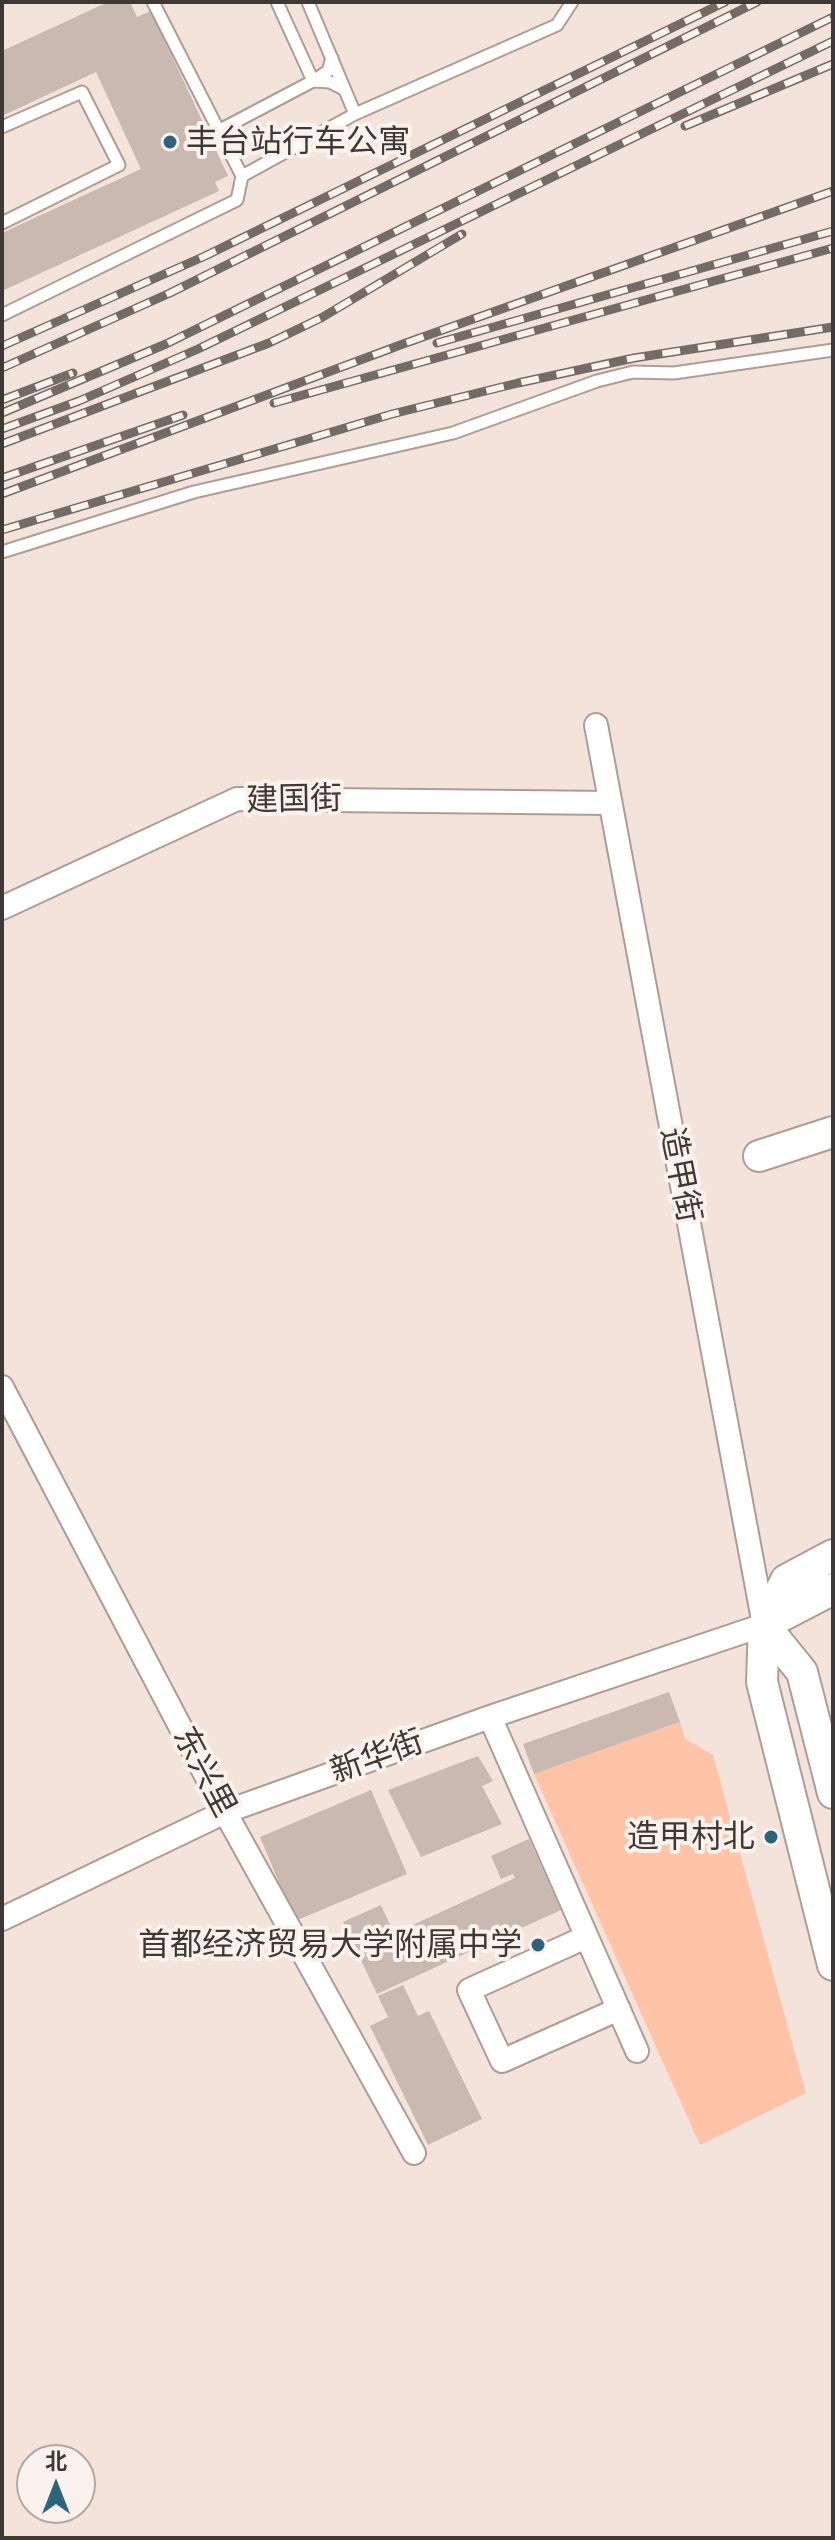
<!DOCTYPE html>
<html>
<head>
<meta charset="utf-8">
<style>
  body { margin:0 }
  #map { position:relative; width:835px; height:2540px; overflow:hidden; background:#f4e3db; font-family:"Alegreya Sans","Noto Sans SC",sans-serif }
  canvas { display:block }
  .frame { position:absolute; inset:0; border:4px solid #3f3935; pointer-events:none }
  .north { position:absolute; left:16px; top:2444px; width:80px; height:80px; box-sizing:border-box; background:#fcf2ed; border:2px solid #b0a8a3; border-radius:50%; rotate:0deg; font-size:22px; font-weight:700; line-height:32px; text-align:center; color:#3f3935 }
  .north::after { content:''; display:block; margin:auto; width:28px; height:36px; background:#2c647e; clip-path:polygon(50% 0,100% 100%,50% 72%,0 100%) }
</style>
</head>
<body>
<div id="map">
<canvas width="835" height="2540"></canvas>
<div class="frame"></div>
<div class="north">北</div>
</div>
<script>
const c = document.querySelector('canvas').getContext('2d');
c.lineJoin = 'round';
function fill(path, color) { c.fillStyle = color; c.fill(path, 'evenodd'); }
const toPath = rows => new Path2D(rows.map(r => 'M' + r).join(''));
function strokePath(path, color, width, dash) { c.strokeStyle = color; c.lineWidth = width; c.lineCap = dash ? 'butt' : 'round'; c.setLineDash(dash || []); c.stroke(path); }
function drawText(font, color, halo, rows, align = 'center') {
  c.font = font + ' "Alegreya Sans","Noto Sans SC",sans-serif'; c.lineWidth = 8; c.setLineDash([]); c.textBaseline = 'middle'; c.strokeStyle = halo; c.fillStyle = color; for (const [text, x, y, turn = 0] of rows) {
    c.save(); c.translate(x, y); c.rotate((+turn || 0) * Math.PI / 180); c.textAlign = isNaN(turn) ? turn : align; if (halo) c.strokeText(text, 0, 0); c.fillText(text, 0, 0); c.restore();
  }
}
fill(toPath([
  [680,1722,685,1739,713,1755,806,2093,700,2145,534,1774]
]), '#ffc3a7');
fill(toPath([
  [108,2,130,2,137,17,151,11,228,176,215,182,219,191,2,291,2,233,141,169,96,72,2,116,2,51],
  [669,1692,680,1722,534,1774,523,1744],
  [478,1756,493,1781,482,1786,502,1824,421,1857,388,1790],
  [371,1790,407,1874,295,1921,260,1837],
  [529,1839,561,1910,377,1994,343,1922,381,1905,390,1925,376,1932,380,1940,515,1878,513,1874,501,1879,491,1856],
  [403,1985,418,2016,429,2011,482,2119,428,2145,370,2026,388,2017,378,1996]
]), '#cab9b1');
const lane = toPath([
  [153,2,242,176],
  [277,2,313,81,330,82,345,90],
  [308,2,355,114],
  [2,127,82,92,119,165,2,223],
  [218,131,313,81,328,71,332,58],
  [2,315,237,200,242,176,355,114,557,25,572,2],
  [2,552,194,492,453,433,597,381,633,372,674,373,833,350]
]);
const street = toPath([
  [2,908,237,799,610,803],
  [2,1387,225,1812,414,2153],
  [490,1717,637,2051],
  [2,1919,225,1812,490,1717,764,1625,596,725],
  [586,1937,469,1990,502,2061,619,2009]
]);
const secondary = toPath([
  [759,1156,833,1132],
  [833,1555,786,1580,764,1625,762,1682,833,1965],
  [764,1625,802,1672,833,1793],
  [764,1625,833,1589]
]);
strokePath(lane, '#ae9d96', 15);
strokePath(street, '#ae9d96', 26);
strokePath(secondary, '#ae9d96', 34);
strokePath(lane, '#fff', 11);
strokePath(street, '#fff', 22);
strokePath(secondary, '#fff', 30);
const rail = toPath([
  [685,126,833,64],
  [437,343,833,231],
  [2,346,205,256,725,2],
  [2,368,170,293,757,2],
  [2,400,73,373],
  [274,403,833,248],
  [2,413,166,344,833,17],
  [2,429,79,401,198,349,833,41],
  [2,444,269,343,321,318,462,234],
  [2,478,183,415],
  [2,494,403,344,833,191],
  [2,530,392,414,518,383,634,358,833,327]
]);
strokePath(rail, '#756b66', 9);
strokePath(rail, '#fcf2ed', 6, [18]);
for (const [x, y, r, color] of [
  [170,142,8,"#2c647e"],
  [771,1837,8,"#2c647e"],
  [538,1945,8,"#2c647e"]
]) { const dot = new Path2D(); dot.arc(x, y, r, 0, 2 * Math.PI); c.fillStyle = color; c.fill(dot); strokePath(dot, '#fcf2ed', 3); }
drawText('32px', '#3f3935', '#fcf2ed', [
  ["丰台站行车公寓",186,142,"left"],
  ["造甲村北",755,1837],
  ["首都经济贸易大学附属中学",522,1945]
], 'right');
drawText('32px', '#3f3935', '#fcf2ed', [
  ["建国街",294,800,-1],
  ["造甲街",680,1175,79],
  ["新华街",377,1757,-20],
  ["东兴里",204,1772,62]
]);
</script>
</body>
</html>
